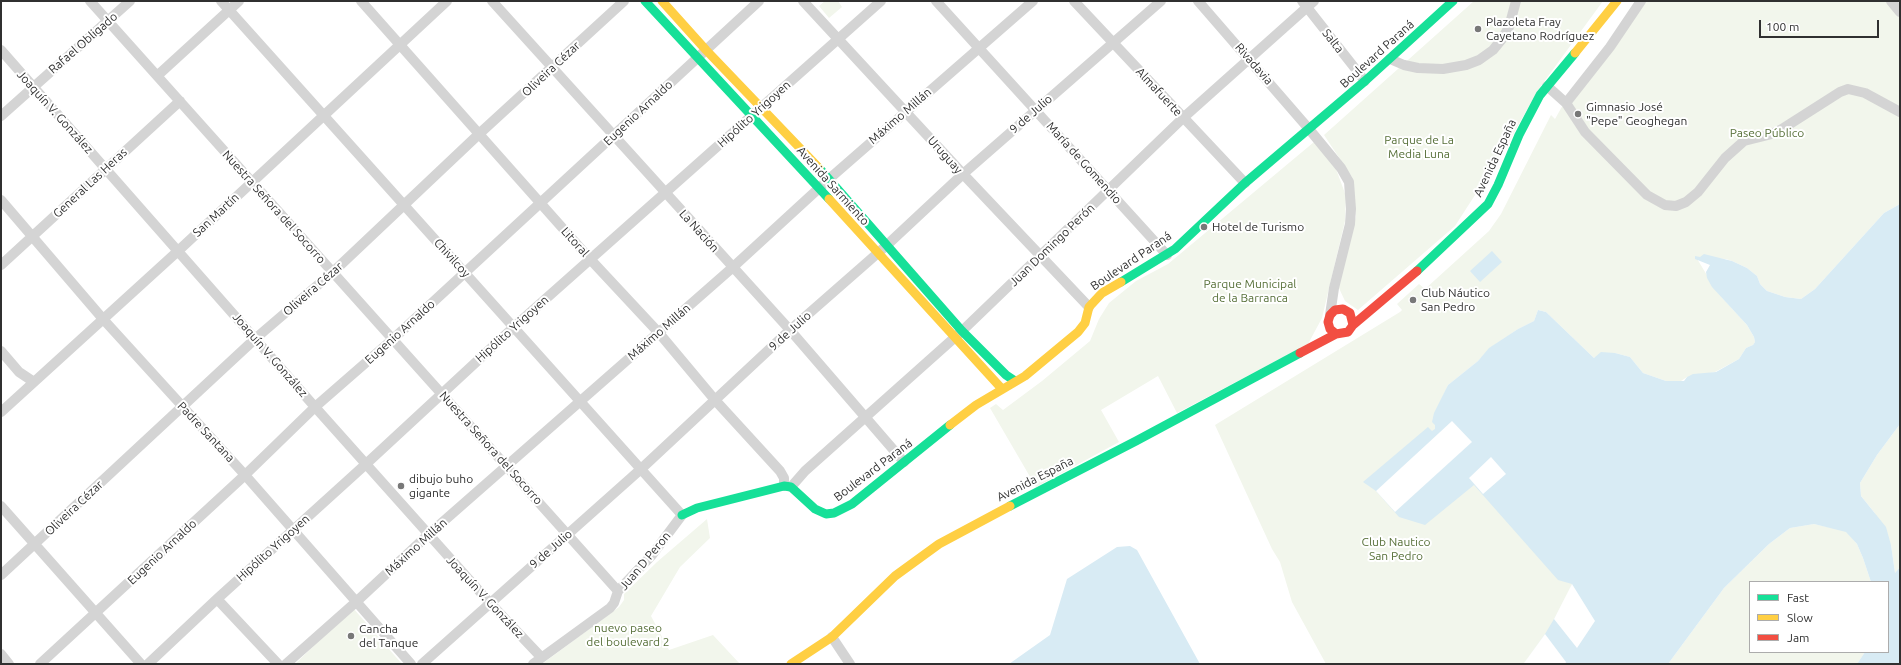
<!DOCTYPE html>
<html>
<head>
<meta charset="utf-8">
<style>
  body { margin:0 }
  #map { position:relative; width:1901px; height:665px; overflow:hidden; background:#fff; font-family:Ubuntu,sans-serif }
  canvas { display:block }
  .frame { position:absolute; inset:0; border:2px solid #303030; pointer-events:none }
  .legend { position:absolute; left:1749px; top:581px; width:140px; height:72px; box-sizing:border-box; background:#fff; border:1px solid #acacac; margin:0; padding:5px 7px; list-style:none; font-size:12px; color:#303030 }
  .legend li { display:flex; align-items:center; gap:8px; height:20px }
  .legend b { width:20px; border:1px solid #acacac }
  .scale { position:absolute; left:1759px; top:20px; width:120px; height:18px; box-sizing:border-box; border:2px solid #303030; border-top:0; padding-left:5px; font-size:12px; line-height:14px; white-space:nowrap; color:#303030; -webkit-text-stroke:3px #fff; paint-order:stroke }
</style>
</head>
<body>
<div id="map">
<canvas width="1901" height="665"></canvas>
<div class="frame"></div>
<ul class="legend">
<li><b style="height:5px;background:#16e098"></b>Fast</li>
<li><b style="height:5px;background:#ffcf43"></b>Slow</li>
<li><b style="height:5px;background:#f24e42"></b>Jam</li>
</ul>
<div class="scale">100 m</div>
</div>
<script>
const c = document.querySelector('canvas').getContext('2d');
c.lineJoin = 'round';
function fill(path, color) { c.fillStyle = color; c.fill(path, 'evenodd'); }
const toPath = rows => new Path2D(rows.map(r => 'M' + r).join(''));
function strokePath(path, color, width, dash) { c.strokeStyle = color; c.lineWidth = width; c.lineCap = dash ? 'butt' : 'round'; c.setLineDash(dash || []); c.stroke(path); }
function drawText(font, color, halo, rows, align = 'center') {
  c.font = font + ' Ubuntu,sans-serif'; c.lineWidth = 4; c.setLineDash([]); c.textBaseline = 'middle'; c.strokeStyle = halo; c.fillStyle = color; for (const [text, x, y, turn = 0] of rows) {
    c.save(); c.translate(x, y); c.rotate((+turn || 0) * Math.PI / 180); c.textAlign = isNaN(turn) ? turn : align; if (halo) c.strokeText(text, 0, 0); c.fillText(text, 0, 0); c.restore();
  }
}
fill(toPath([
  [825,1,838,1,842,7,829,18,819,6],
  [1474,1,1603,1,1538,90,1506,147,1455,226,1358,310,1345,301,1338,286,1356,216,1352,177,1324,135],
  [1643,1,1900,1,1900,204,1884,213,1815,289,1801,299,1785,297,1767,291,1760,284,1757,276,1747,268,1732,261,1726,259,1696,257,1717,292,1747,325,1754,337,1755,342,1753,345,1746,348,1739,359,1715,372,1687,377,1681,381,1666,381,1643,373,1630,357,1615,353,1594,358,1546,312,1538,310,1534,321,1518,329,1490,348,1478,361,1448,385,1443,396,1452,421,1588,577,1565,664,1326,664,1292,602,1280,562,1272,549,1215,425,1400,312,1402,310,1397,304,1419,284,1425,289,1489,231,1501,214,1551,115,1555,119,1568,96],
  [1314,142,1336,169,1346,196,1345,221,1322,318,1308,344,1177,413,1158,376,1101,410,1119,442,1036,487,990,408,996,404,1003,410,1042,381,1090,341,1099,319,1109,303,1136,281,1168,264],
  [1900,424,1900,567,1895,573,1891,545,1874,512,1861,496,1860,483,1877,455],
  [707,519,710,538,680,567,651,616,669,650,713,635,740,664,542,664,619,607,624,600,624,594,657,562],
  [1814,524,1846,531,1857,544,1863,558,1871,582,1750,582,1750,652,1865,652,1857,664,1668,664,1724,588,1769,544,1790,528],
  [353,608,402,664,295,664]
]), '#f2f6ec');
fill(toPath([
  [1900,204,1900,424,1877,455,1860,483,1861,496,1886,527,1891,545,1895,573,1900,567,1900,664,1857,664,1865,652,1888,652,1888,582,1871,582,1863,558,1857,544,1846,532,1814,524,1790,528,1769,544,1724,588,1668,664,1524,664,1545,634,1566,599,1572,584,1558,580,1474,485,1425,525,1399,517,1376,491,1363,482,1428,427,1432,431,1435,429,1435,425,1432,422,1434,413,1448,385,1478,361,1489,348,1518,329,1534,321,1538,310,1546,312,1594,358,1601,352,1615,353,1630,357,1643,373,1666,381,1684,381,1687,377,1693,374,1716,372,1739,359,1746,348,1753,345,1755,342,1754,337,1747,325,1712,287,1707,278,1706,272,1710,265,1695,259,1695,256,1700,257,1704,254,1732,261,1747,268,1757,276,1760,284,1767,291,1785,297,1801,299,1815,289,1884,213],
  [1492,251,1502,262,1480,282,1470,271],
  [1130,546,1137,550,1200,664,1009,664,1050,635,1067,579,1117,547]
]), '#d8ebf4');
fill(toPath([
  [1452,421,1472,442,1395,512,1376,491],
  [1491,457,1506,474,1483,494,1469,478],
  [1572,584,1595,621,1577,648,1554,619],
  [1545,634,1566,662,1565,664,1524,663]
]), '#fff');
strokePath(toPath([
  [90,1,618,591],
  [221,1,682,515,652,555,618,591,614,603,610,608,533,664],
  [361,1,590,259,659,333,715,400,780,471,784,478,784,486],
  [492,1,790,330,904,462],
  [803,1,963,174,1089,307],
  [936,1,1167,255],
  [1074,1,1245,183],
  [1198,1,1309,129,1341,168,1349,182,1351,209,1350,224,1334,288,1330,315],
  [1302,1,1365,81],
  [1891,1,1900,12],
  [1,50,315,407,490,603,541,657],
  [1390,59,1404,65,1418,68,1443,69,1466,65,1479,60,1493,50,1502,39,1509,27,1516,1],
  [157,76,239,1],
  [1547,86,1566,103,1585,132,1647,195,1665,205,1676,206,1686,202,1698,192,1725,158,1744,141,1772,134,1782,129,1840,92,1848,89,1865,93,1900,112],
  [1566,103,1610,47,1641,1],
  [1,116,130,1],
  [1,200,103,319,245,475,411,664],
  [1,265,180,101],
  [1,351,19,372,34,382],
  [1,412,178,251,447,1],
  [791,487,805,471,962,331,1183,118,1314,1],
  [1,506,141,664],
  [1,575,256,338,333,272,479,134,624,1],
  [217,599,278,664],
  [832,637,850,664],
  [1,654,9,664],
  [40,664,245,475,315,407,393,339,759,1],
  [148,664,217,599,366,464,514,327,881,1],
  [286,664,356,602,429,534,732,268,829,179,1033,1],
  [422,664,641,469,790,330,887,245,963,174,1161,1]
]), '#d4d4d4', 10);
strokePath(toPath([
  [645,1,829,199],
  [819,168,962,331,1006,375,1015,381],
  [1417,271,1488,204,1498,185,1519,135,1540,95,1575,53],
  [1121,282,1175,249,1245,183,1365,81,1453,1],
  [1010,506,1136,441,1300,353],
  [682,515,697,508,784,486,791,487,815,509,826,514,834,513,852,504,950,425]
]), '#16e098', 9);
strokePath(toPath([
  [662,1,706,50,819,168],
  [1575,53,1617,1],
  [829,199,1002,389],
  [950,425,976,405,1025,376,1078,332,1085,323,1089,307,1102,293,1121,282],
  [791,664,832,637,895,576,939,544,1010,506]
]), '#ffcf43', 9);
strokePath(toPath([
  [1336,334,1330,329,1328,322,1330,315,1335,310,1343,309,1350,313,1353,325],
  [1300,353,1336,334,1348,332,1353,325,1417,271]
]), '#f24e42', 9);
for (const [x, y, r, color] of [
  [1478,29,4,"#787878"],
  [1578,114,4,"#787878"],
  [1204,227,4,"#787878"],
  [1413,300,4,"#787878"],
  [401,486,4,"#787878"],
  [351,636,4,"#787878"]
]) { const dot = new Path2D(); dot.arc(x, y, r, 0, 2 * Math.PI); c.fillStyle = color; c.fill(dot); strokePath(dot, '#fff', 1.5); }
drawText('12px', '#303030', '#fff', [
  ["Plazoleta Fray",1486,22],
  ["Cayetano Rodríguez",1486,36],
  ["Gimnasio José",1586,107],
  ["\"Pepe\" Geoghegan",1586,121],
  ["Hotel de Turismo",1212,227],
  ["Club Náutico",1421,293],
  ["San Pedro",1421,307],
  ["dibujo buho",409,479],
  ["gigante",409,493],
  ["Cancha",359,629],
  ["del Tanque",359,643]
], 'left');
drawText('12px', '#303030', '#fff', [
  ["Salta",1333,41,52],
  ["Rafael Obligado",83,43,-41],
  ["Boulevard Paraná",1377,54,-42],
  ["Rivadavia",1254,64,49],
  ["Oliveira Cézar",551,69,-43],
  ["Almafuerte",1159,92,47],
  ["Joaquín V. González",55,112,48],
  ["Eugenio Arnaldo",638,113,-43],
  ["Hipólito Yrigoyen",754,114,-42],
  ["9 de Julio",1031,114,-41],
  ["Máximo Millán",900,116,-41],
  ["Uruguay",945,155,48],
  ["Avenida España",1495,158,-65],
  ["María de Gomendio",1084,163,48],
  ["General Las Heras",90,183,-43],
  ["Avenida Sarmiento",833,186,48],
  ["Nuestra Señora del Socorro",274,207,48],
  ["San Martín",216,215,-43],
  ["La Nación",699,231,48],
  ["Litoral",575,242,48],
  ["Juan Domingo Perón",1052,245,-44],
  ["Chivilcoy",452,258,48],
  ["Boulevard Paraná",1131,261,-34],
  ["Oliveira Cézar",313,289,-41],
  ["Hipólito Yrigoyen",512,329,-42],
  ["9 de Julio",790,331,-42],
  ["Eugenio Arnaldo",400,332,-42],
  ["Máximo Millán",659,332,-41],
  ["Joaquín V. González",270,355,49],
  ["Padre Santana",206,432,47],
  ["Nuestra Señora del Socorro",491,448,48],
  ["Boulevard Paraná",873,470,-37],
  ["Avenida España",1035,479,-27],
  ["Oliveira Cézar",74,508,-43],
  ["Máximo Millán",416,547,-42],
  ["Hipólito Yrigoyen",273,548,-42],
  ["9 de Julio",551,549,-41],
  ["Eugenio Arnaldo",162,552,-43],
  ["Juan D Peron",645,561,-50],
  ["Joaquín V. González",485,597,47]
]);
drawText('12px', '#577039', '#fff', [
  ["Paseo Público",1767,133],
  ["Parque de La",1419,140],
  ["Media Luna",1419,154],
  ["Parque Municipal",1250,284],
  ["de la Barranca",1250,298],
  ["Club Nautico",1396,542],
  ["San Pedro",1396,556],
  ["nuevo paseo",628,628],
  ["del boulevard 2",628,642]
]);
</script>
</body>
</html>
